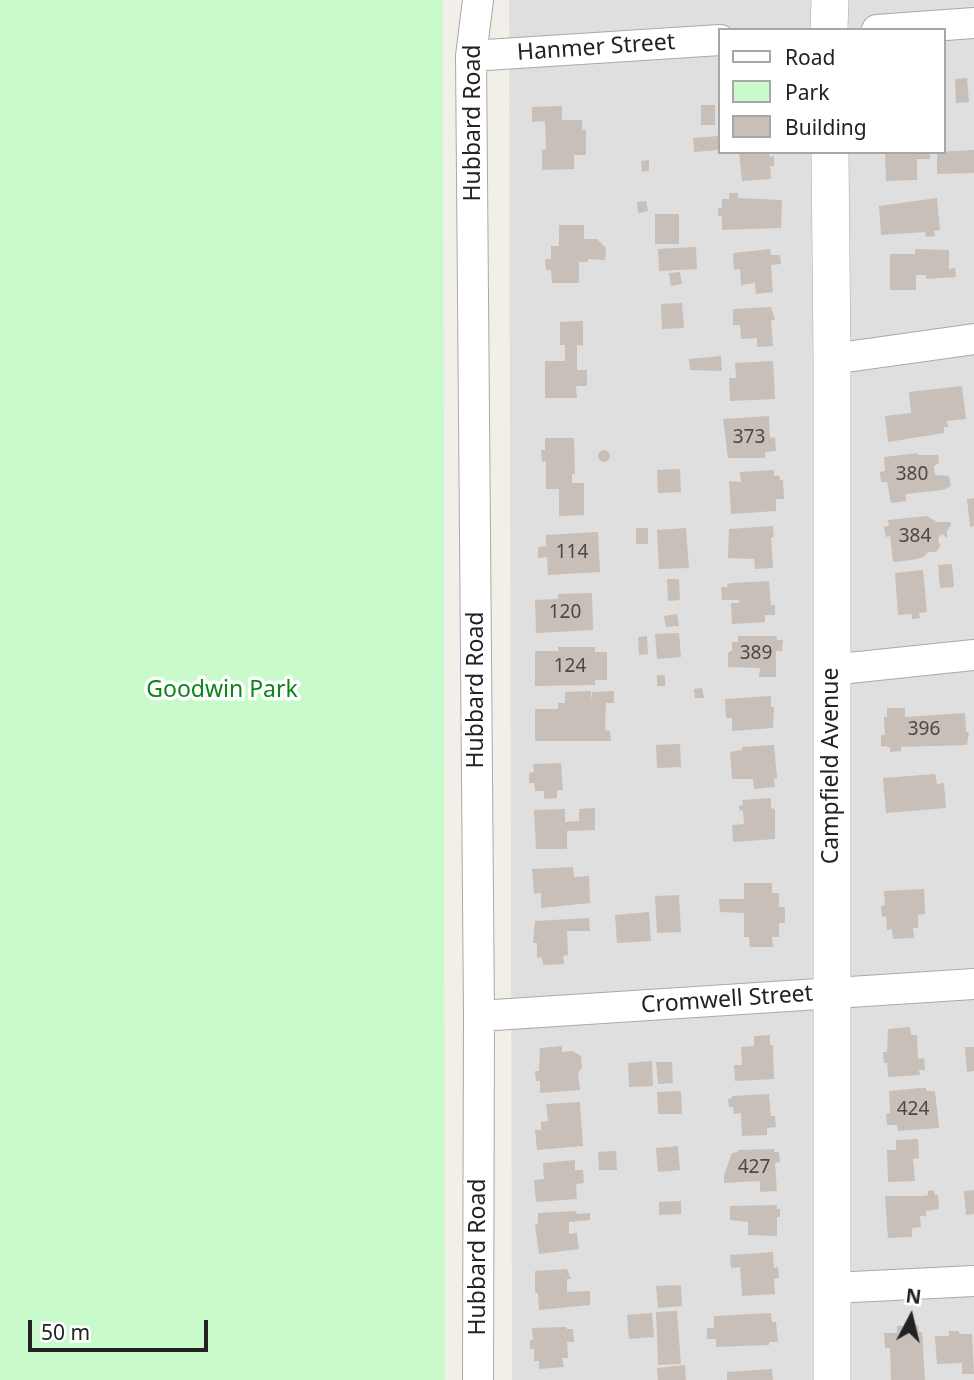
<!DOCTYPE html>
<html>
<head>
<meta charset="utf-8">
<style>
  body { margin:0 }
  #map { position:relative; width:974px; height:1380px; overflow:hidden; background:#f2efe9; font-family:"Noto Sans",sans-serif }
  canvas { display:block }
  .legend { position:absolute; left:718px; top:28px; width:228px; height:126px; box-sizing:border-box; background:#fff; border:2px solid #a7a7a7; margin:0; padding:9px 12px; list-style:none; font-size:21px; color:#222 }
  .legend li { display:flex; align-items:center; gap:14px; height:35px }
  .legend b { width:35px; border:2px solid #a7a7a7 }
  .north { position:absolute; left:876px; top:1282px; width:70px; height:70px; -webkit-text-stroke:5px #fff; paint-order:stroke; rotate:7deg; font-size:19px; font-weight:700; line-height:28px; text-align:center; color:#222 }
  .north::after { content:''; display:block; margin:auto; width:24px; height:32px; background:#222; clip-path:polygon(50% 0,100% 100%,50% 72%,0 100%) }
  .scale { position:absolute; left:28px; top:1320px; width:180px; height:32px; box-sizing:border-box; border:4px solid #222; border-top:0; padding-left:9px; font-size:21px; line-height:24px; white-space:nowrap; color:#222; -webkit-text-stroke:5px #fff; paint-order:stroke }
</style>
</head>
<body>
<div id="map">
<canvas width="974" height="1380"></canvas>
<ul class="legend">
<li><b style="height:9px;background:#fff"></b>Road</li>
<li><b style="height:19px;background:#c8facc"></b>Park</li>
<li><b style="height:19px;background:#c7bfb8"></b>Building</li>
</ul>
<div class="north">N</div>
<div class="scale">50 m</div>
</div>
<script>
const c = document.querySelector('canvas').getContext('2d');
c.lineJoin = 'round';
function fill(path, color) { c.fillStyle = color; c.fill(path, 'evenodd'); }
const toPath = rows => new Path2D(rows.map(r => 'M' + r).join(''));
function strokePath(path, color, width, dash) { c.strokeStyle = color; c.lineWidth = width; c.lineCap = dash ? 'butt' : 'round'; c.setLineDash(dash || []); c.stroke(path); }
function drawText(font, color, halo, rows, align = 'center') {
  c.font = font + ' "Noto Sans",sans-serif'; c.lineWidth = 7; c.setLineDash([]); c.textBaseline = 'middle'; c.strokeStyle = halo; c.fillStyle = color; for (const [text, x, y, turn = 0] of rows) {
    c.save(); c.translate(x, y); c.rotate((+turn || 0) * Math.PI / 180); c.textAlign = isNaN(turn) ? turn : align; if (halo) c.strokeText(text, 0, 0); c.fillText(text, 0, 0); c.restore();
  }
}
fill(toPath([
  [509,0,974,0,974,1380,512,1380],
  [720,30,944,30,944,152,720,152]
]), '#e0dfdf');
fill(toPath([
  [0,0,443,0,445,1380,0,1380]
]), '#c8facc');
fill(toPath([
  [967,78,969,102,956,103,955,79],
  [701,105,715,105,715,125,701,125],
  [562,106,562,120,582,120,582,130,586,130,586,155,574,155,574,169,542,170,542,150,546,149,545,121,532,122,532,107],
  [718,136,719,150,694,152,693,138],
  [974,150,974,173,937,174,937,152],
  [739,152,769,152,770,157,774,156,774,166,770,166,771,179,742,181],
  [885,152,930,152,930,159,917,159,917,180,886,181],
  [649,160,649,171,642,172,641,161],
  [729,193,738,193,738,198,782,200,781,228,722,230,722,216,718,216,718,208,722,208,722,199,729,199],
  [937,198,940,230,934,231,935,236,926,237,925,232,881,235,879,206],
  [646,201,648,211,638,213,637,202],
  [655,214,679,214,679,244,655,244],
  [559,225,584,225,584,239,597,239,606,248,605,260,588,259,588,262,579,262,579,283,552,283,551,270,546,270,545,259,551,259,551,246,559,246],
  [696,247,697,269,659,271,658,249],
  [770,249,771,255,780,255,781,264,771,265,773,292,756,294,755,283,741,285,740,269,734,270,733,253],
  [915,249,949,250,949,269,955,268,956,277,926,279,926,275,916,275,916,290,890,290,890,254,915,254],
  [680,272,682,284,671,286,669,273],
  [682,303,684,328,662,329,661,304],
  [771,307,775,320,771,320,773,346,757,347,757,338,741,339,740,325,733,325,733,309],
  [583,321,583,346,577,345,577,370,587,370,587,386,576,386,577,398,545,398,545,361,565,361,565,345,560,345,560,322],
  [721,356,722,371,690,370,689,359],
  [773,361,775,399,730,401,729,378,736,378,735,363],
  [962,386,966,419,947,421,948,427,944,427,944,433,888,442,885,416,911,413,909,392],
  [769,416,770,438,775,437,776,451,765,452,765,458,728,458,723,419],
  [545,438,574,438,575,474,572,474,572,483,584,483,584,515,559,516,559,489,546,489,546,461,542,462,541,450,545,450],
  '598 456a6 6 0 1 1 12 0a6 6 0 1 1-12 0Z',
  [918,453,918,455,938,455,939,463,934,466,935,475,949,476,951,486,943,490,906,494,906,501,891,503,887,482,881,482,880,472,885,471,884,457],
  [680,469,681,492,658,493,657,470],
  [774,470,774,476,779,475,780,480,783,480,784,499,776,499,776,511,731,514,729,481,741,482,740,472],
  [974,498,974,526,970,527,967,499],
  [927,516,937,522,950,522,951,525,947,531,947,538,942,534,938,538,940,546,936,552,928,552,924,557,912,560,893,562,890,536,886,537,884,527,889,526,888,520],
  [773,526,774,537,771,538,773,568,755,569,754,559,728,558,729,529],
  [636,528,648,528,648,544,636,544],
  [686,528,689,568,659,569,657,530],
  [598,532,600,572,548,575,547,557,538,558,538,547,546,546,546,535],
  [952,564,954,587,940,588,938,565],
  [923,570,927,612,919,613,920,618,912,619,912,614,898,615,895,573],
  [667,579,679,579,680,600,668,601],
  [769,581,771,605,775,605,775,615,765,615,765,622,732,624,731,603,739,603,739,600,722,600,721,587,728,587,727,584,733,583],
  [592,593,593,630,536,633,535,600,558,599,558,594],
  [677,614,679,626,666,627,664,616],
  [679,633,681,657,657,659,655,634],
  [647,636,648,654,639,655,638,637],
  [738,636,776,636,777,640,783,640,782,651,776,651,776,677,759,677,760,668,728,667,728,653,732,650,732,642,738,642],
  [558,647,595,647,595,652,607,652,607,680,595,680,595,685,535,686,535,651,558,651],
  [657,675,665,675,665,686,657,686],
  [702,688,704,698,695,698,694,689],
  [591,691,592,702,592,692,614,691,614,703,606,703,605,730,610,731,611,741,535,741,535,709,558,709,558,703,565,703,565,692],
  [771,696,771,707,774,707,773,728,732,731,732,718,726,718,725,699],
  [887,708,905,708,905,717,965,713,966,732,969,732,967,745,901,747,901,751,890,752,890,747,881,746,881,735,885,735,884,717,887,717],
  [680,744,681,767,657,768,656,745],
  [774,745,777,778,774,779,775,787,754,789,753,779,732,779,730,752,742,750,742,747],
  [561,763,563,790,557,790,557,798,544,799,544,791,535,791,534,783,529,783,529,773,534,772,533,764],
  [935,774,937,784,944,783,946,808,886,813,883,778],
  [771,798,771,808,775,809,775,839,733,842,732,825,744,824,743,810,740,811,739,806,743,805,742,800],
  [595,808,595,830,567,831,567,849,536,849,534,810,565,809,565,822,579,821,579,809],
  [573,867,574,877,589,876,590,903,541,908,541,893,534,894,532,869],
  [744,883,772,883,772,893,779,893,779,907,785,907,785,923,779,923,779,937,772,937,773,947,750,947,749,937,744,937,744,913,720,912,719,899,744,899],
  [924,889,925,914,918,915,918,928,913,928,914,938,893,939,892,929,887,930,886,916,882,917,881,906,885,905,884,891],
  [679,895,681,932,657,933,655,896],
  [649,912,651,941,617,943,615,915],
  [589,918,590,931,567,931,568,955,563,956,564,964,543,965,542,957,537,958,537,943,533,943,535,921],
  [910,1027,911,1035,917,1035,918,1059,924,1058,925,1070,919,1070,920,1075,888,1077,887,1063,884,1063,883,1052,887,1052,888,1029],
  [770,1035,770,1045,773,1045,774,1079,735,1081,734,1065,742,1065,741,1047,754,1046,754,1036],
  [562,1046,562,1052,572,1051,581,1056,582,1068,578,1073,580,1090,540,1093,540,1081,536,1081,535,1071,539,1071,540,1048],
  [965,1047,974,1047,974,1071,967,1072],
  [652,1061,653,1086,629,1087,628,1063],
  [656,1062,672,1062,673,1083,658,1084],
  [920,1088,926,1088,926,1091,935,1091,939,1128,898,1131,897,1125,887,1125,886,1114,890,1113,889,1091],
  [681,1091,682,1114,658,1114,657,1092],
  [769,1094,771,1116,775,1116,776,1127,767,1128,767,1135,742,1136,741,1113,734,1114,733,1107,729,1107,728,1099,732,1098,732,1096],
  [580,1102,583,1146,537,1150,535,1130,541,1130,541,1122,548,1121,546,1104],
  [918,1139,919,1158,913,1159,915,1181,888,1182,887,1150,896,1150,896,1140],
  [678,1146,680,1170,658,1172,656,1148],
  [774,1149,774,1152,779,1152,780,1162,775,1163,777,1191,760,1192,760,1181,724,1183,724,1175,732,1153,738,1152,738,1150],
  [616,1151,617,1170,599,1170,598,1152],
  [575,1160,575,1170,583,1170,584,1183,576,1184,577,1199,536,1202,534,1180,544,1179,543,1163],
  [934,1190,935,1195,938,1195,939,1209,926,1211,926,1216,920,1216,921,1227,912,1228,912,1237,888,1238,885,1196,925,1196,928,1195,928,1191],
  [974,1190,974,1214,966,1215,964,1191],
  [681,1201,681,1214,659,1215,659,1202],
  [777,1205,777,1209,780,1209,780,1217,777,1217,777,1236,748,1235,748,1222,730,1220,730,1206],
  [576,1211,577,1214,590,1213,590,1220,569,1222,569,1234,577,1233,579,1249,539,1254,535,1225,538,1224,538,1213],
  [773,1252,774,1268,778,1267,779,1278,774,1279,775,1294,742,1296,740,1267,731,1268,730,1255],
  [567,1269,571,1279,567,1279,567,1292,590,1291,590,1305,539,1310,538,1293,535,1293,535,1271],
  [681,1285,682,1306,658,1308,656,1286],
  [677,1311,681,1364,658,1365,656,1312],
  [652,1313,654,1337,629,1339,627,1315],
  [771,1313,772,1322,776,1322,778,1342,769,1342,769,1345,716,1347,716,1339,707,1339,707,1328,714,1328,714,1316],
  [918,1325,919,1332,922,1332,925,1380,891,1380,890,1348,885,1348,884,1333,897,1333,897,1326],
  [566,1327,567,1329,573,1329,574,1342,567,1342,568,1358,562,1358,564,1367,539,1369,539,1361,534,1361,534,1349,530,1349,530,1340,533,1340,532,1328],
  [949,1331,959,1331,959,1334,972,1334,974,1374,962,1374,962,1363,937,1364,935,1336,949,1336],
  [685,1365,686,1380,658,1380,657,1368],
  [772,1369,773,1380,727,1380,727,1372]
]), '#c7bfb8');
const minor = toPath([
  [877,30,974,23],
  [471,56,720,40],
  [832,359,974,339],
  [830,670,974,655],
  [479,1016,974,984],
  [832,1288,974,1281],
  [478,1380,479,1016,471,56,478,0]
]);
const tertiary = toPath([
  [829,30,830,0],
  [830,152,832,359,832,1380]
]);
strokePath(minor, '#a9a9a9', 32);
strokePath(tertiary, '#a9a9a9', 38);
strokePath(minor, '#fff', 30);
strokePath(tertiary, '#fff', 37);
drawText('19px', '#4b4948', null, [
  ["373",749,438],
  ["380",912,475],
  ["384",915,537],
  ["114",572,553],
  ["120",565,613],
  ["389",756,654],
  ["124",570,667],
  ["396",924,730],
  ["424",913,1110],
  ["427",754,1168]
]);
drawText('23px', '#222', '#fff', [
  ["Hanmer Street",596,48,-4],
  ["Hubbard Road",473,123,-90],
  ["Hubbard Road",476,690,-90],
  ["Campfield Avenue",831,766,-90],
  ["Cromwell Street",727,1000,-4],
  ["Hubbard Road",478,1257,-90]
]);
drawText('23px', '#0c8416', '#fff', [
  ["Goodwin Park",222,690]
]);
</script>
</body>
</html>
